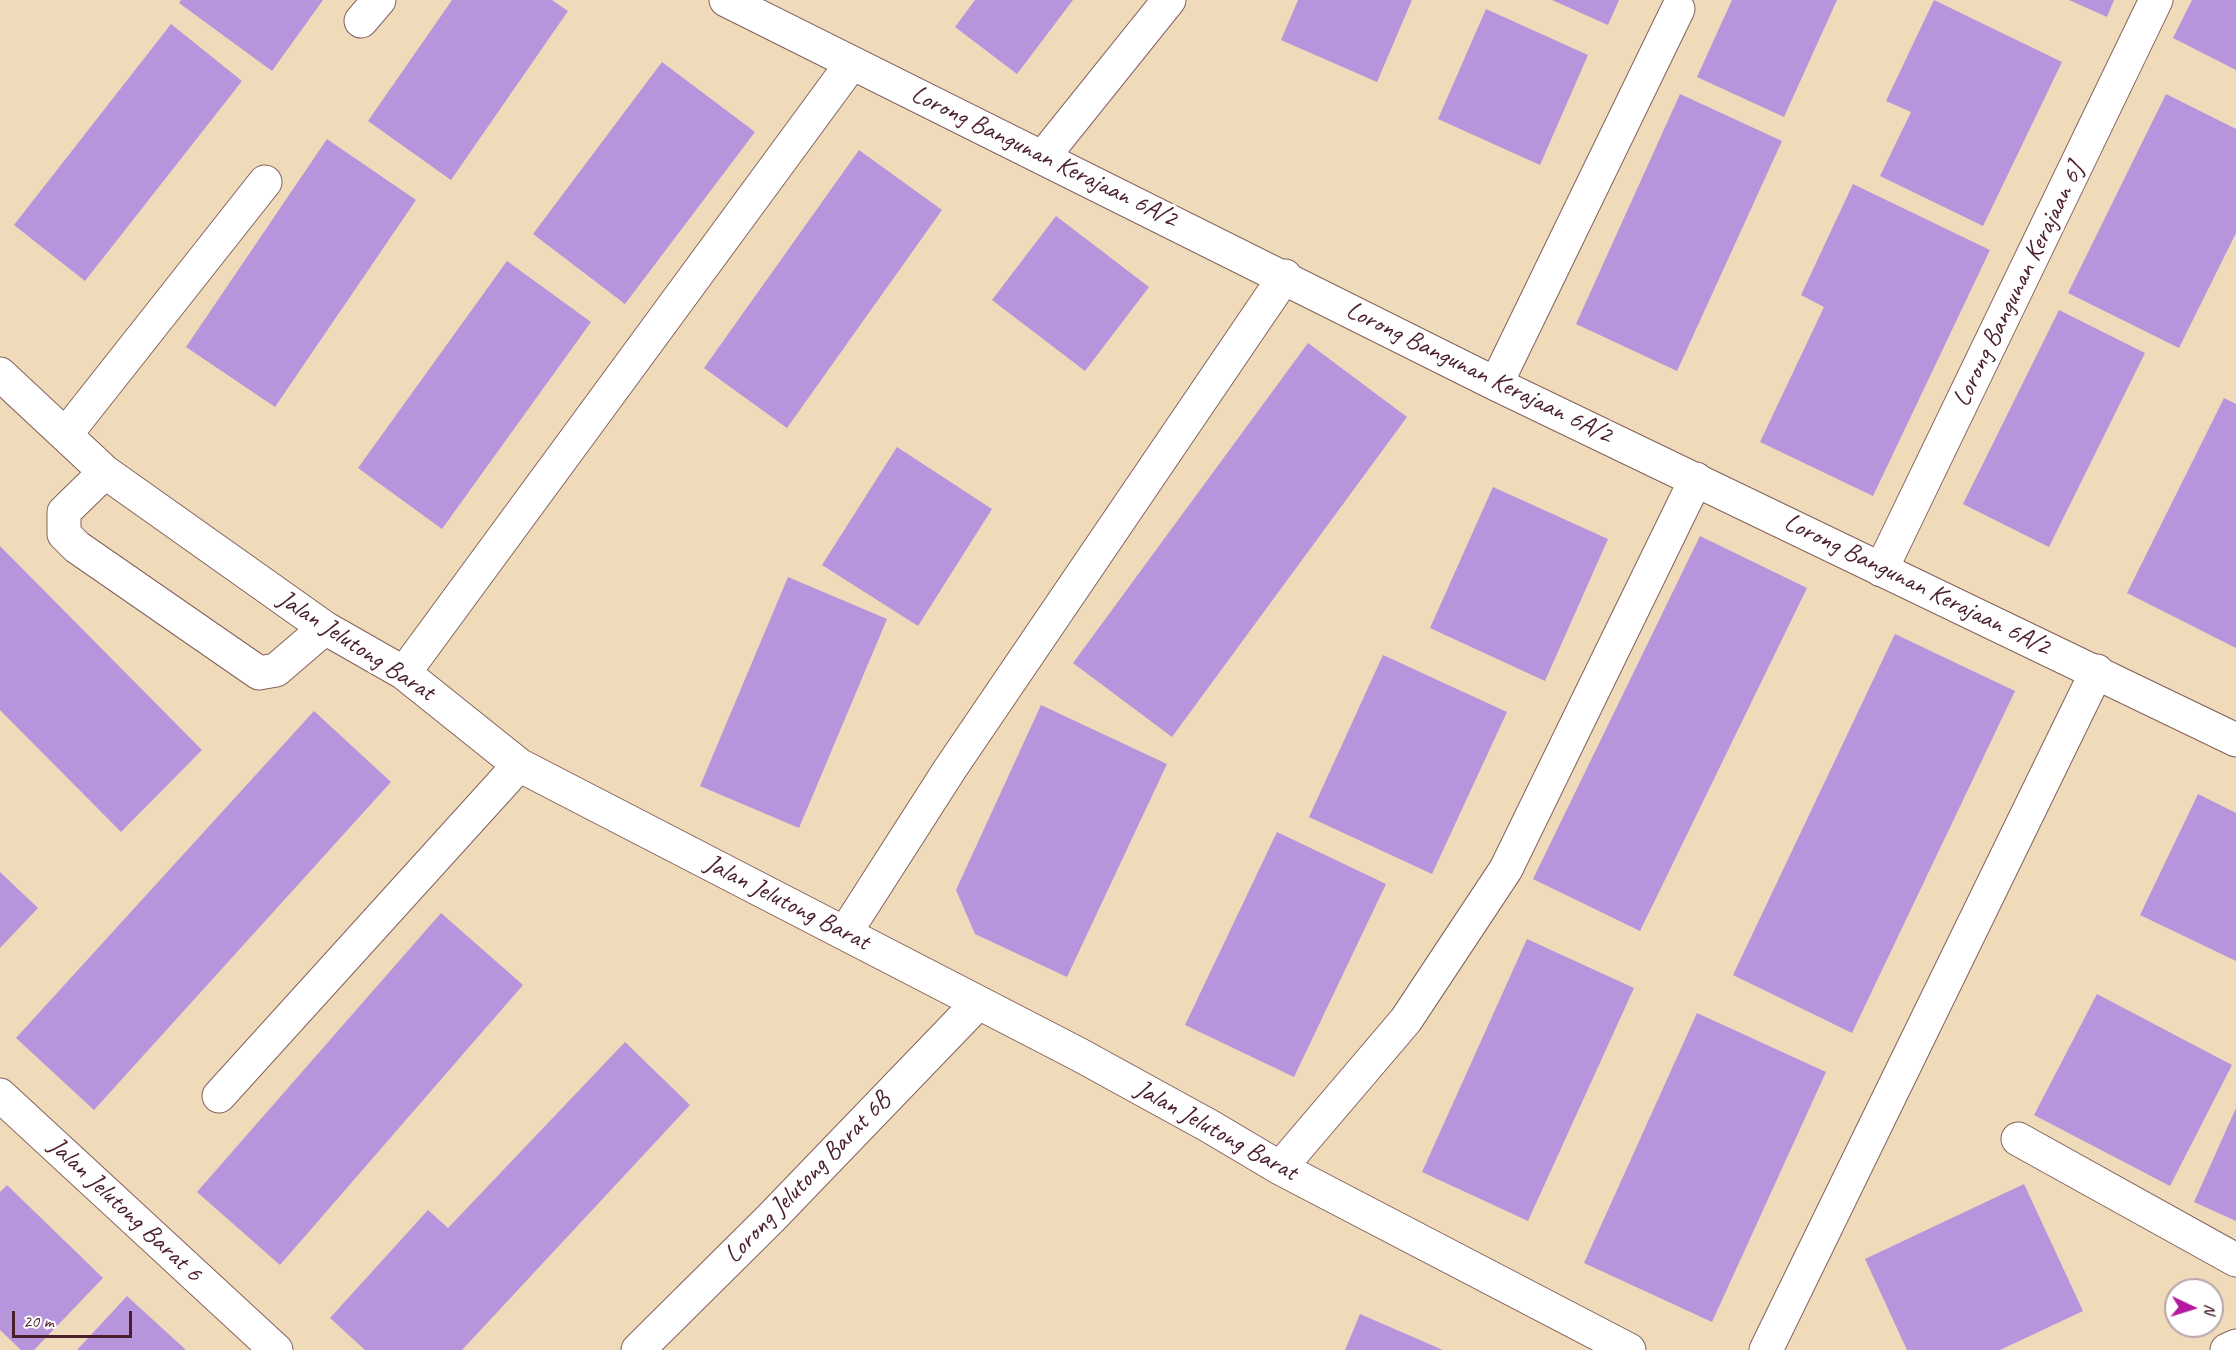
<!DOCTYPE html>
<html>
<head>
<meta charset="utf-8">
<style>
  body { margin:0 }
  #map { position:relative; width:2236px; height:1350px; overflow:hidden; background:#efdbb9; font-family:Caveat,sans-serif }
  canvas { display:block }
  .north { position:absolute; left:2164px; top:1278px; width:60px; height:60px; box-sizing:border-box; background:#fff; border:2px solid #b7a5aa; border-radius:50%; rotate:94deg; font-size:16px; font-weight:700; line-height:24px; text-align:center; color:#4a1f2b }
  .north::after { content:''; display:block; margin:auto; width:21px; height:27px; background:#b5179e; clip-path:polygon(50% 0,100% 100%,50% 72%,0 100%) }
  .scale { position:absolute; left:12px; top:1311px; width:120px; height:27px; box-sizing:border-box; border:3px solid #4a1f2b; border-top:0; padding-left:8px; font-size:18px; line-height:21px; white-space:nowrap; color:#4a1f2b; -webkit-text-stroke:4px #fff; paint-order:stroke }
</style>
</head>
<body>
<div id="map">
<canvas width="2236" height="1350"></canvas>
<div class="north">N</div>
<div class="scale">20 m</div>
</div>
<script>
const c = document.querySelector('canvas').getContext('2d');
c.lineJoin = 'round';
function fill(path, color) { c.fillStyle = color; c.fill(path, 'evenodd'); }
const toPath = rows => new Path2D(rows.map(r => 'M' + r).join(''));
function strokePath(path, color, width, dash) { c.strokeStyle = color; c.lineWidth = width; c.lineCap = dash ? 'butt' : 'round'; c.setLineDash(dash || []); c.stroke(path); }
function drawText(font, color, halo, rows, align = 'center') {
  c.font = font + ' Caveat,sans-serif'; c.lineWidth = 6; c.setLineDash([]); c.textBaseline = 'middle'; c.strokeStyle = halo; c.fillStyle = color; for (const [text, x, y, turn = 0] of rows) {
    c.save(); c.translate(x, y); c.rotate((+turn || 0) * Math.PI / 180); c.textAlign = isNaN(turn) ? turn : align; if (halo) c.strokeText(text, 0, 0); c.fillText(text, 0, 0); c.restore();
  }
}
fill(toPath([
  [181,0,323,0,272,71,179,3],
  [452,0,552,0,568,11,451,180,368,121],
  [975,0,1073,0,1017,74,955,27],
  [1298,0,1412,0,1377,82,1281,40],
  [1552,0,1619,0,1608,25],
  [1732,0,1837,0,1784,117,1697,77],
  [1934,0,2062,62,1983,226,1880,176,1911,112,1886,101],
  [2069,0,2114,0,2107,17],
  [2192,0,2236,0,2236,70,2173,38],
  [1486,9,1588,55,1540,165,1438,119],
  [171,24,242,81,85,281,14,225],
  [662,62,755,132,625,304,533,234],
  [1680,94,1782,141,1677,371,1576,324],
  [2166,94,2236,129,2236,233,2179,348,2068,293],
  [327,139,416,200,275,407,186,347],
  [859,150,942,210,787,428,704,368],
  [1853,184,1990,250,1873,496,1760,442,1824,307,1801,295],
  [1056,216,1149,287,1085,371,992,300],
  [507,261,591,322,442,529,358,468],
  [2059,310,2145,353,2049,547,1963,504],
  [1308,343,1407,417,1172,737,1073,663],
  [2224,398,2236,404,2236,648,2127,593],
  [897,447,992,509,918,626,822,565],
  [1493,487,1608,539,1545,681,1430,628],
  [1700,536,1807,588,1640,931,1533,879],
  [0,546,202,750,121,832,0,710],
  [788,577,887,619,799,828,700,786],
  [1895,634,2015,691,1852,1033,1733,975],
  [1383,655,1507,712,1432,874,1309,817],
  [1041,705,1167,764,1067,977,975,934,956,890],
  [314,711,391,782,94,1110,16,1038],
  [2198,794,2236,813,2236,961,2140,915],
  [1277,832,1386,884,1294,1077,1185,1025],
  [0,872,38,908,0,948],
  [441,913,523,985,280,1265,197,1192],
  [1527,939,1634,988,1528,1221,1422,1172],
  [2097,994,2232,1065,2170,1186,2034,1115],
  [1697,1013,1826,1072,1712,1322,1584,1263],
  [625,1042,690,1105,462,1350,365,1350,330,1318,428,1210,448,1228],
  [2236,1108,2236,1221,2194,1202],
  [2024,1184,2083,1311,2000,1350,1907,1350,1865,1259],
  [7,1185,103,1278,34,1350,21,1350,0,1330,0,1192],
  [127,1296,186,1350,77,1350],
  [1360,1314,1443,1350,1345,1350]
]), '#b695dc');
const minor = toPath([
  [726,0,1496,384,2236,740],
  [361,21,379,0],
  [1043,157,1169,0],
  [0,374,105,472,325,628,404,673,519,765,1080,1055,1211,1127,1280,1168,1629,1350],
  [1496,384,1678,9],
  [66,434,265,182],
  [105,472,64,512,64,534,77,547,259,673,276,670,325,628],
  [1881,570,2156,0],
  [404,673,852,63],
  [845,933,950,769,1285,276],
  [0,1095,276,1350],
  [219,1096,519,765],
  [2018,1139,2236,1260],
  [1280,1168,1406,1020,1506,869,1696,479],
  [638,1350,771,1218,977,1004],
  [1766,1350,2097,671],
  [2227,1350,2236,1346]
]);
strokePath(minor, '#84615d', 35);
strokePath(minor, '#fff', 33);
drawText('26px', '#4a1f2b', '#fff', [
  ["Lorong Bangunan Kerajaan 6A/2",1044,157,26],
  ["Lorong Bangunan Kerajaan 6J",2019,285,-64],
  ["Lorong Bangunan Kerajaan 6A/2",1479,373,26],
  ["Lorong Bangunan Kerajaan 6A/2",1917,585,26],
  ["Jalan Jelutong Barat",356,646,33],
  ["Jalan Jelutong Barat",787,903,27],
  ["Jalan Jelutong Barat",1216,1131,29],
  ["Lorong Jelutong Barat 6B",808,1178,-46],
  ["Jalan Jelutong Barat 6",125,1210,43]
]);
</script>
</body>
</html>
